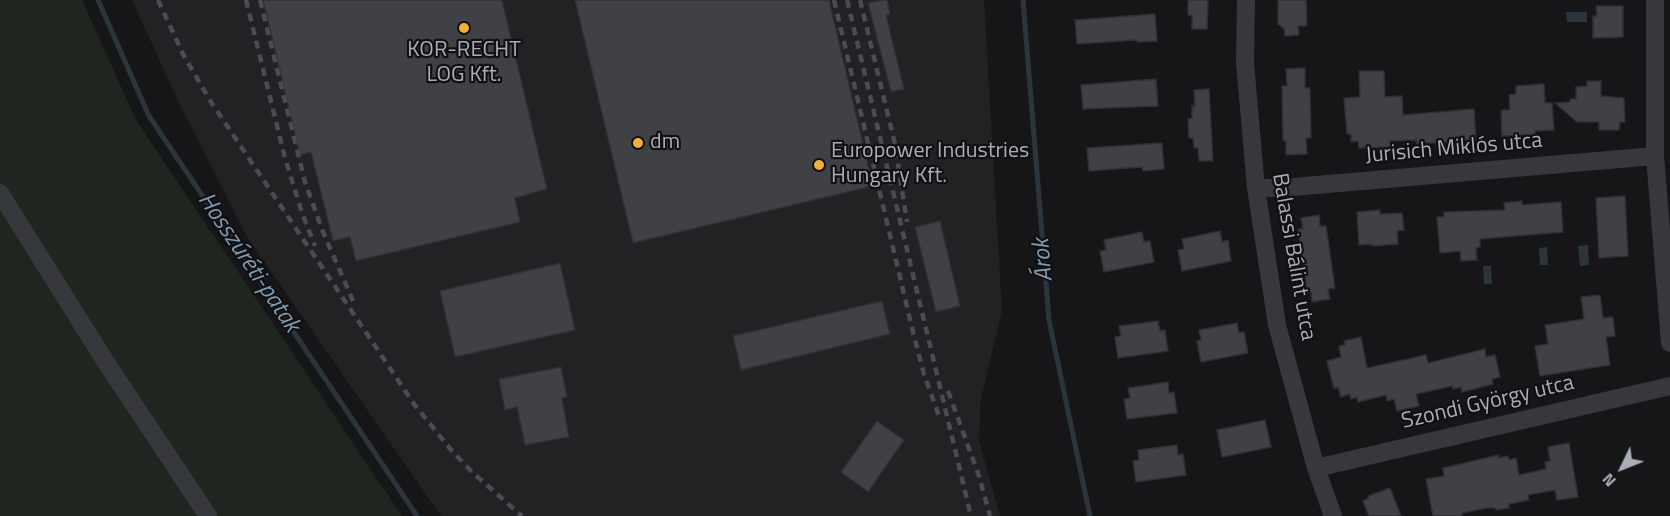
<!DOCTYPE html>
<html>
<head>
<meta charset="utf-8">
<style>
  body { margin:0 }
  #map { position:relative; width:1670px; height:516px; overflow:hidden; background:#161618; font-family:"Titillium Web",sans-serif }
  canvas { display:block }
  .north { position:absolute; left:1592px; top:438px; width:60px; height:60px; -webkit-text-stroke:4px #111113; paint-order:stroke; rotate:227deg; font-size:16px; font-weight:700; line-height:24px; text-align:center; color:#a8adb8 }
  .north::after { content:''; display:block; margin:auto; width:21px; height:27px; background:#a8adb8; clip-path:polygon(50% 0,100% 100%,50% 72%,0 100%) }
</style>
</head>
<body>
<div id="map">
<canvas width="1670" height="516"></canvas>
<div class="north">N</div>
</div>
<script>
const c = document.querySelector('canvas').getContext('2d');
c.lineJoin = 'round';
function fill(path, color) { c.fillStyle = color; c.fill(path, 'evenodd'); }
const toPath = rows => new Path2D(rows.map(r => 'M' + r).join(''));
function strokePath(path, color, width, dash) { c.strokeStyle = color; c.lineWidth = width; c.lineCap = dash ? 'butt' : 'round'; c.setLineDash(dash || []); c.stroke(path); }
function drawText(font, color, halo, rows, align = 'center') {
  c.font = font + ' "Titillium Web",sans-serif'; c.lineWidth = 4.5; c.setLineDash([]); c.textBaseline = 'middle'; c.strokeStyle = halo; c.fillStyle = color; for (const [text, x, y, turn = 0] of rows) {
    c.save(); c.translate(x, y); c.rotate((+turn || 0) * Math.PI / 180); c.textAlign = isNaN(turn) ? turn : align; if (halo) c.strokeText(text, 0, 0); c.fillText(text, 0, 0); c.restore();
  }
}
fill(toPath([
  [132,0,984,0,1002,311,981,399,979,441,1000,516,441,516,247,237,179,103]
]), '#222225');
fill(toPath([
  [0,0,82,0,136,120,402,516,0,516]
]), '#1e261f');
fill(toPath([
  [1566,12,1587,12,1587,22,1567,22],
  [1588,245,1589,265,1580,266,1578,246],
  [1547,247,1548,265,1540,265,1539,248],
  [1483,266,1491,266,1492,284,1484,284]
]), '#2c353c');
strokePath(toPath([
  [98,0,149,116,417,516],
  [1023,0,1049,320,1090,516]
]), '#2c353c', 5);
const building = toPath([
  [263,0,502,0,547,189,515,198,520,222,356,261,350,237,333,241,311,152,300,155,263,0],
  [575,0,829,0,873,186,633,243,575,0],
  [882,0,887,0,890,14,886,15,904,89,891,92,868,3,882,0],
  [1188,0,1208,0,1207,29,1192,29,1192,15,1188,15,1188,0],
  [1278,0,1306,0,1307,26,1298,26,1299,35,1285,36,1284,29,1278,24,1278,0],
  [1596,6,1623,6,1623,37,1593,38,1593,16,1597,16,1596,6],
  [1155,14,1157,41,1137,42,1137,40,1077,44,1075,20,1155,14],
  [1305,68,1305,88,1310,88,1311,138,1306,138,1307,154,1286,155,1286,141,1283,141,1282,86,1287,86,1286,69,1305,68],
  [1359,71,1384,71,1385,97,1402,96,1403,115,1474,109,1476,140,1417,144,1416,140,1390,141,1391,147,1359,148,1358,141,1351,142,1351,134,1347,134,1344,98,1360,97,1359,71],
  [1156,79,1158,106,1083,109,1081,85,1156,79],
  [1587,81,1601,81,1601,96,1624,98,1625,122,1620,122,1619,130,1599,130,1599,122,1577,122,1555,103,1570,102,1570,99,1576,99,1576,87,1587,86,1587,81],
  [1544,84,1545,103,1552,103,1554,130,1535,131,1535,135,1502,136,1501,110,1510,110,1509,95,1516,94,1516,86,1544,84],
  [1209,89,1213,161,1199,161,1198,148,1194,148,1193,138,1189,138,1188,119,1192,118,1192,106,1195,106,1194,90,1209,89],
  [1162,143,1164,169,1143,171,1142,167,1089,171,1087,148,1162,143],
  [1625,196,1628,256,1599,258,1596,198,1625,196],
  [1522,201,1522,205,1561,202,1563,232,1480,239,1480,247,1476,248,1477,260,1461,261,1460,251,1440,253,1437,217,1444,217,1444,212,1505,210,1504,203,1522,201],
  [1380,210,1380,214,1402,213,1404,230,1397,231,1398,244,1372,246,1372,244,1359,245,1357,212,1380,210],
  [1319,215,1320,226,1326,226,1335,288,1328,289,1330,299,1312,302,1311,292,1307,293,1298,229,1303,229,1301,218,1319,215],
  [940,221,960,306,936,312,915,227,940,221],
  [1220,231,1222,242,1228,240,1231,261,1182,271,1178,250,1184,249,1182,239,1220,231],
  [1142,232,1144,242,1150,241,1154,262,1104,272,1100,251,1106,250,1104,240,1142,232],
  [560,263,575,330,455,357,440,291,560,263],
  [1600,295,1603,318,1613,317,1615,336,1606,337,1610,365,1540,376,1535,346,1548,344,1545,325,1584,319,1581,297,1600,295],
  [882,301,890,334,741,370,733,336,882,301],
  [1158,321,1160,331,1165,330,1168,351,1118,358,1115,337,1121,336,1119,326,1158,321],
  [1237,323,1239,333,1244,332,1248,353,1201,362,1197,341,1201,340,1199,330,1237,323],
  [1361,337,1367,368,1426,355,1428,363,1485,349,1486,357,1495,355,1500,377,1492,379,1493,384,1462,392,1461,387,1453,389,1452,386,1416,394,1419,406,1397,411,1394,399,1387,401,1386,395,1358,402,1357,397,1351,399,1349,394,1341,397,1338,387,1334,389,1327,361,1341,357,1339,346,1345,345,1344,341,1361,337],
  [561,367,567,397,562,398,569,437,525,445,517,407,505,410,499,379,561,367],
  [1168,382,1169,393,1174,392,1177,413,1127,419,1124,399,1130,398,1128,388,1168,382],
  [1265,420,1271,447,1222,457,1217,430,1265,420],
  [877,421,904,440,868,492,841,472,877,421],
  [1569,443,1578,497,1557,500,1555,490,1528,495,1529,500,1509,504,1509,508,1496,510,1495,508,1487,508,1462,513,1462,516,1433,516,1426,479,1444,476,1443,468,1499,455,1499,458,1508,456,1509,460,1516,458,1519,475,1546,469,1545,462,1550,461,1548,447,1569,443],
  [1177,445,1178,455,1183,454,1186,475,1136,482,1133,461,1139,460,1138,450,1177,445],
  [1390,488,1401,516,1369,516,1363,501,1369,498,1368,496,1390,488]
]);
fill(building, '#404145');
strokePath(building, '#303034', 1.5);
strokePath(toPath([
  [1246,0,1245,63,1256,188,1277,325,1316,468,1333,516],
  [1655,0,1655,156,1670,343],
  [1256,188,1281,188,1655,156],
  [0,193,107,364,208,516],
  [1316,468,1670,386]
]), '#37383d', 18);
strokePath(toPath([
  [158,0,184,56,211,102,414,404,452,451,472,472,522,516],
  [246,0,285,158,302,213,315,246],
  [260,0,305,182,323,232,354,303],
  [834,0,914,336,924,374,940,419],
  [847,0,971,516],
  [860,0,895,144,907,222],
  [948,391,979,476,990,516]
]), '#4a4c52', 4.5, [8, 6]);
for (const [x, y, r, color] of [
  [464,28,6,"#f2b134"],
  [638,143,6,"#f2b134"],
  [819,165,6,"#f2b134"]
]) { const dot = new Path2D(); dot.arc(x, y, r, 0, 2 * Math.PI); c.fillStyle = color; c.fill(dot); strokePath(dot, '#111113', 2); }
drawText('22px', '#a8adb8', '#111113', [
  ["KOR-RECHT",464,51,"center"],
  ["LOG Kft.",464,76,"center"],
  ["dm",650,143],
  ["Europower Industries",831,152],
  ["Hungary Kft.",831,177]
], 'left');
drawText('22px', '#a8adb8', '#111113', [
  ["Jurisich Miklós utca",1454,149,-5],
  ["Balassi Bálint utca",1293,257,80],
  ["Szondi György utca",1488,403,-13]
]);
drawText('italic 24px', '#7f9bb3', '#111113', [
  ["Árok",1044,260,-95],
  ["Hosszúréti-patak",248,263,56]
]);
</script>
</body>
</html>
